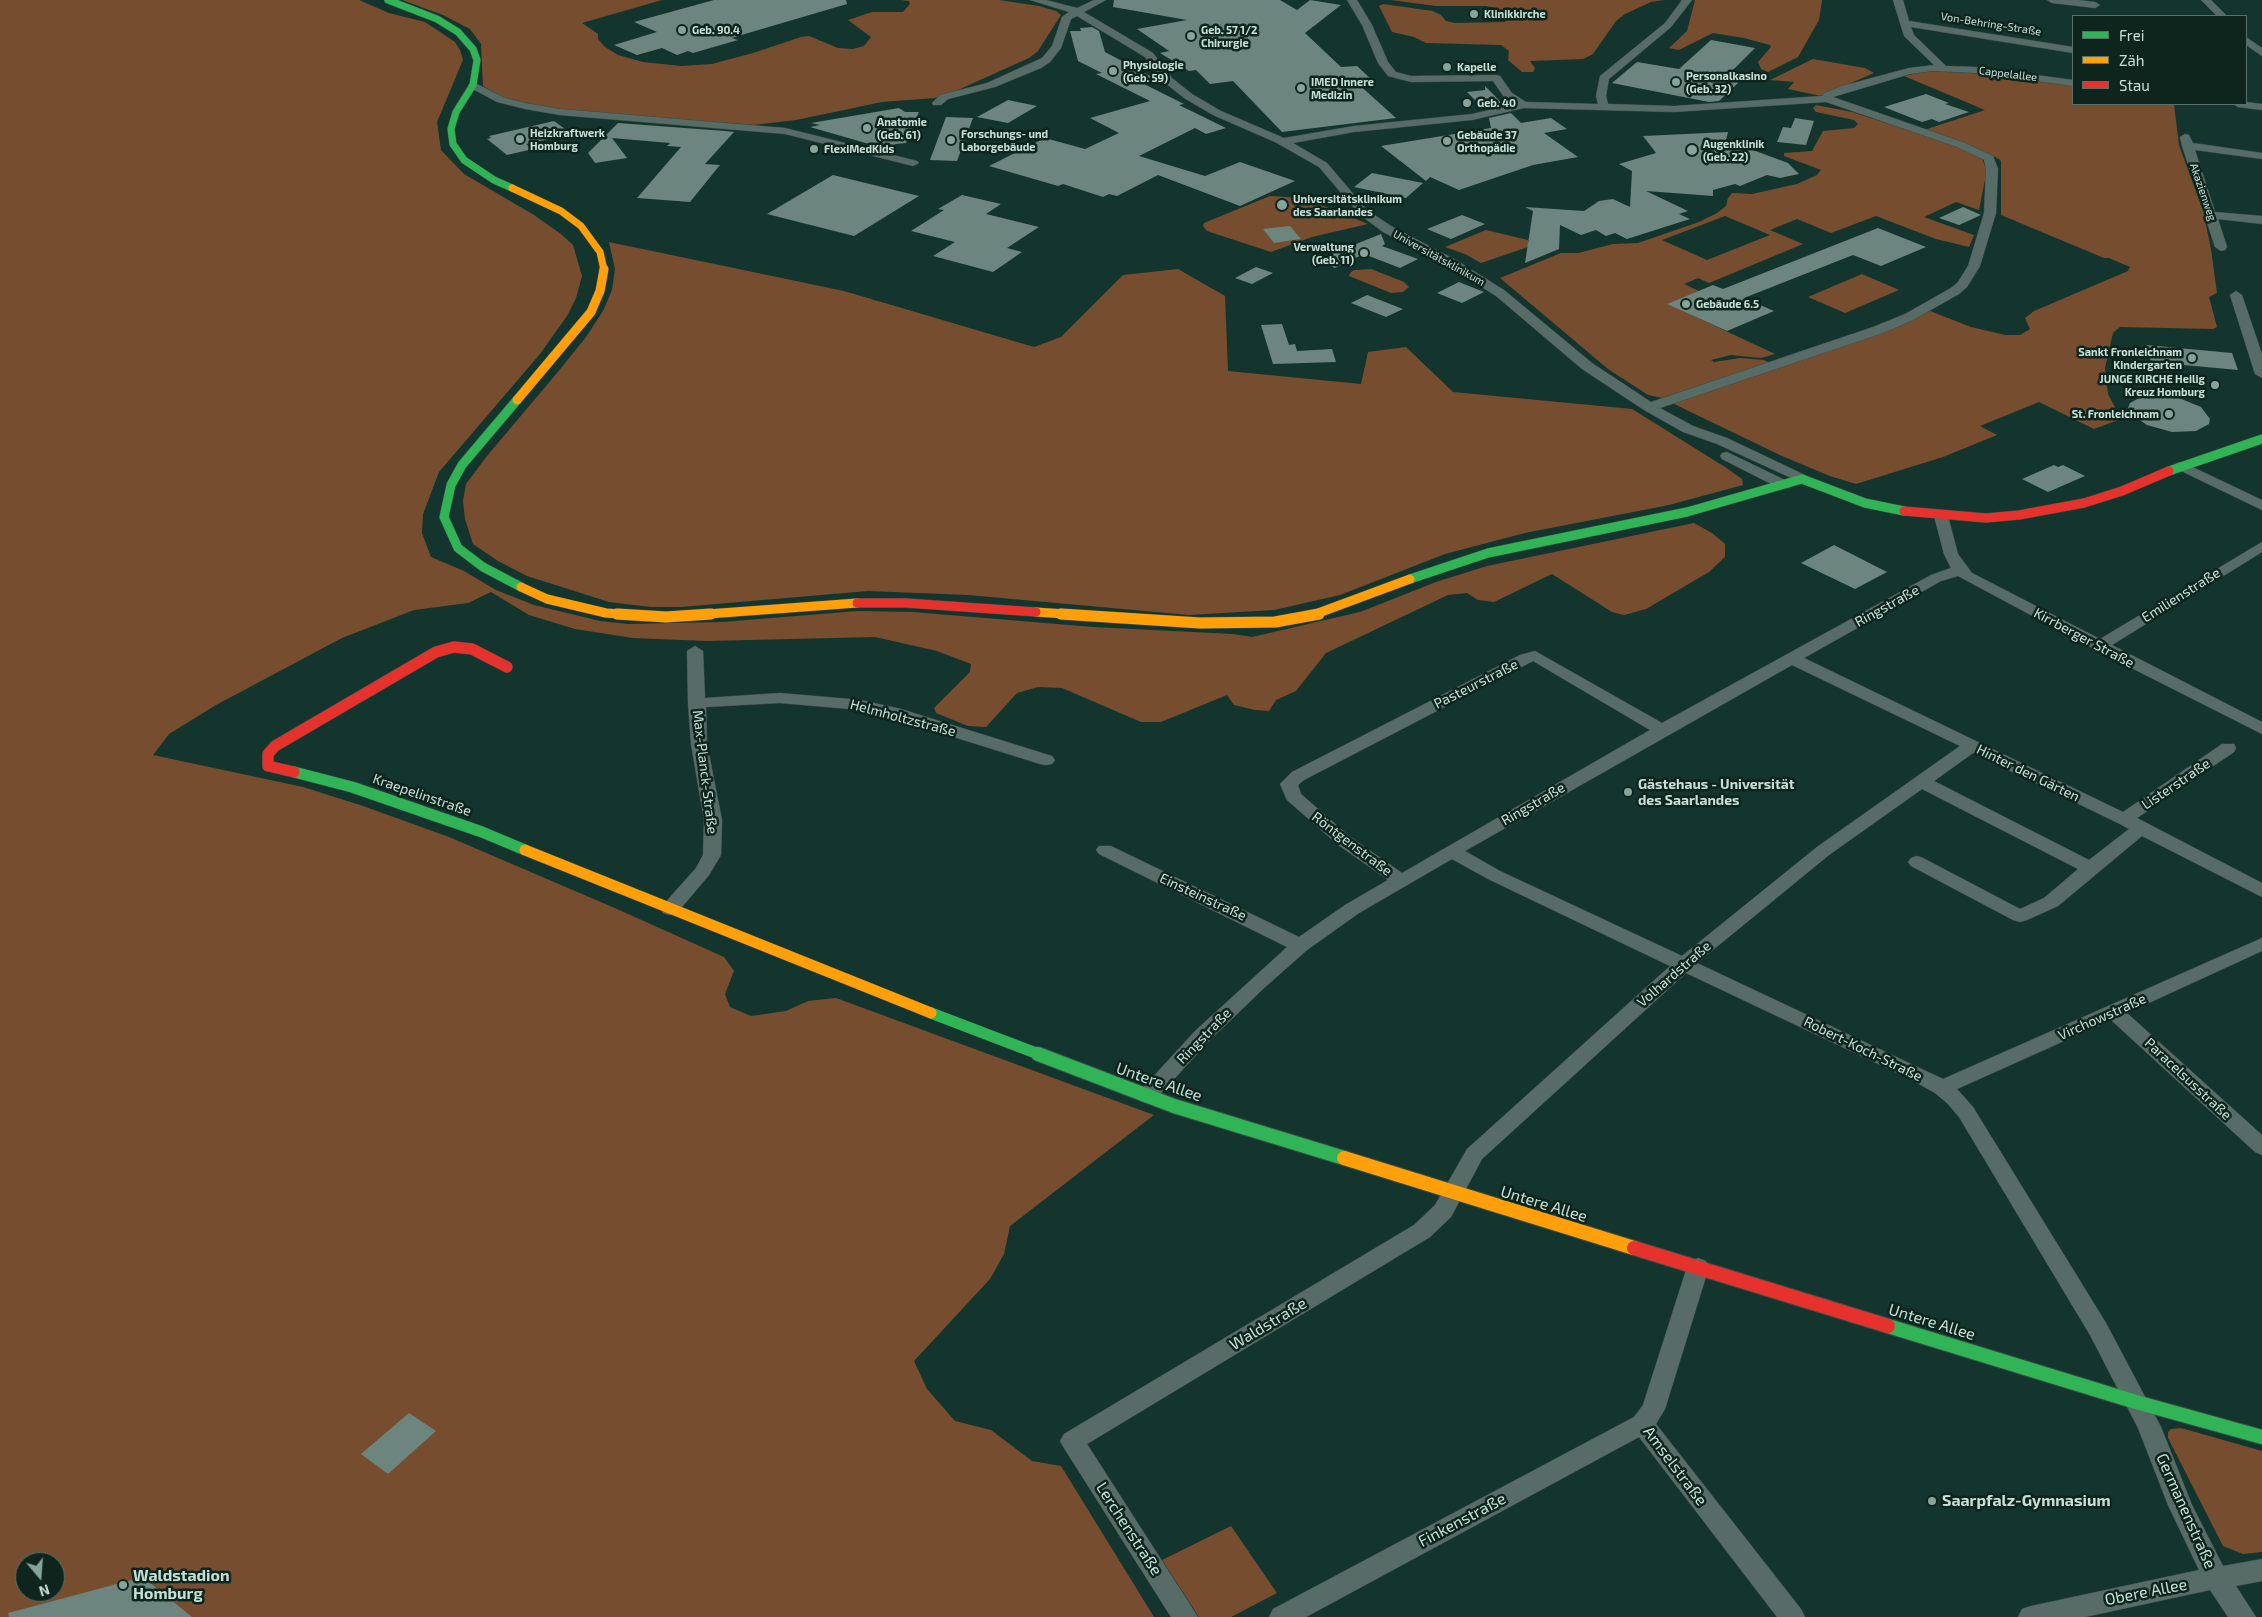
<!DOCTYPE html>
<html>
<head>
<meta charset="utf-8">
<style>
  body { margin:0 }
  #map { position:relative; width:2262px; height:1617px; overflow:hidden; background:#14352d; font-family:"Exo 2",sans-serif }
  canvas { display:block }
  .legend { position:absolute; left:2072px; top:15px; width:175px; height:90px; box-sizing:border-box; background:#0e251e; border:1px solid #577068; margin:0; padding:6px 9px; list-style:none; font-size:15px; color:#c5e0d6 }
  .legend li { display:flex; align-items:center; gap:10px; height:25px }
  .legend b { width:25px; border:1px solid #577068 }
  .north { position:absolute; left:15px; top:1552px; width:50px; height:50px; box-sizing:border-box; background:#0e251e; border:1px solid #577068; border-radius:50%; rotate:162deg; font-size:14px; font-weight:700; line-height:20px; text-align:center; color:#c5e0d6 }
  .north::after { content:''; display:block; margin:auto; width:18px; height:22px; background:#87a49b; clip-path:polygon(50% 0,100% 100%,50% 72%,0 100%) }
</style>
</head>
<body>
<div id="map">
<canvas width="2262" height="1617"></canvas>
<ul class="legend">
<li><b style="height:6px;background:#30b455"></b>Frei</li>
<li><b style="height:6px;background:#ff9f0a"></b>Zäh</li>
<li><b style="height:6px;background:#e5322d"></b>Stau</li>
</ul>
<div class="north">N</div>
</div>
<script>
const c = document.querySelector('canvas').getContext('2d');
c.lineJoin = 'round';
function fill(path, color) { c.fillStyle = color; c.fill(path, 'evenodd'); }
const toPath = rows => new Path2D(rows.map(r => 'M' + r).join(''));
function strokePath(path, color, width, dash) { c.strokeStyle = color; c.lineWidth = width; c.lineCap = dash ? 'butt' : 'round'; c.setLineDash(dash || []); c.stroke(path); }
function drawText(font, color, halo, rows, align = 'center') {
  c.font = font + ' "Exo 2",sans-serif'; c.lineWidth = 5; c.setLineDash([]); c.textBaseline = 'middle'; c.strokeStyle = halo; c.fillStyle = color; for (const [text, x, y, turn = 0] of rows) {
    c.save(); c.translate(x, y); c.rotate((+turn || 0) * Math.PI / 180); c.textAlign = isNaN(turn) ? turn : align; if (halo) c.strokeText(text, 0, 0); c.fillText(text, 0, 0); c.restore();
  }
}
fill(toPath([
  [0,0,359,0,389,13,425,22,455,42,460,50,463,60,437,122,441,150,464,174,534,215,561,234,573,245,582,276,576,298,567,316,540,354,439,472,423,514,422,533,431,557,464,571,496,590,534,605,600,621,628,624,722,622,858,611,913,612,1093,627,1233,634,1252,637,1360,612,1436,582,1487,566,1694,523,1712,533,1725,544,1725,557,1709,572,1646,609,1624,615,1612,612,1552,574,1494,602,1478,600,1467,593,1448,595,1326,653,1296,691,1276,700,1269,711,1255,710,1234,705,1227,695,1161,722,1141,722,1062,688,1038,687,1017,693,986,727,968,726,936,713,934,708,970,672,971,664,937,651,875,637,707,641,633,638,575,629,529,615,491,592,468,603,414,610,342,638,216,705,169,734,153,755,303,787,363,806,449,837,617,909,724,957,734,971,725,994,730,1007,751,1016,786,1011,808,1001,836,998,1154,1115,1010,1226,1004,1254,990,1279,914,1361,927,1389,955,1421,991,1430,1032,1461,1061,1466,1154,1617,0,1617],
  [25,1562,55,1562,55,1592,25,1592],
  [402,0,662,0,582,23,598,34,598,39,605,47,618,55,643,62,681,66,712,64,753,53,801,37,809,36,838,48,853,49,864,46,871,37,848,20,872,12,903,12,910,4,909,1,901,0,999,0,1039,6,1056,11,1061,15,1038,51,1029,58,949,94,935,98,882,102,796,120,753,125,560,110,511,102,483,86,481,44,470,29,443,15],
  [1391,0,1664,0,1651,2,1625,14,1616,21,1593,54,1583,59,1530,61,1535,68,1533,72,1522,72,1508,60,1509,51,1501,45,1426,43,1414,37,1392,32,1379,6,1383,4,1433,11,1441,15,1446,21,1455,23,1504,22,1509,19,1496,8,1486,6,1436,6],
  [1695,0,1822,0,1819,20,1798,57,1768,72,1761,69,1758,62,1771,47,1770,45,1744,38,1713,33,1679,50,1669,48,1687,31],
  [1813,59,1865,68,1874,73,1821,96,1788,89,1794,82,1770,80],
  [1926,71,1974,73,2073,85,2073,104,2174,104,2179,145,2203,211,2211,249,2217,293,2209,297,2217,327,2213,329,2120,327,2113,333,2105,368,2108,394,2121,419,2094,429,2039,402,1980,426,1997,435,1943,457,1856,484,1830,476,1782,456,1672,403,1883,332,1930,311,1971,327,2005,335,2020,335,2030,329,2025,318,2034,311,2128,271,2130,267,2109,258,2104,258,2001,215,2001,161,1999,159,1972,146,1924,130,1985,110,1904,76],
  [1816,105,1852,112,1957,146,1982,159,1987,170,1979,210,1956,202,1924,217,1974,235,1969,247,1936,239,1876,216,1831,233,1797,219,1770,230,1803,244,1709,283,1698,278,1684,284,1699,291,1668,304,1775,354,1761,358,1731,355,1711,360,1714,362,1740,358,1764,360,1770,363,1662,398,1648,395,1608,369,1500,278,1561,253,1578,253,1613,244,1638,243,1699,222,1717,213,1726,206,1728,198,1732,193,1752,194,1797,184,1817,175,1821,170,1784,156,1784,153,1812,151,1823,131,1854,128,1858,124,1854,120,1816,112,1813,108],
  [1725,216,1770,235,1707,260,1662,240],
  [1270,196,1304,198,1368,224,1312,237,1271,252,1207,231,1203,226,1204,223],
  [1486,230,1528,240,1528,247,1481,263,1465,254,1445,247],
  [609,242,844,291,1034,347,1061,337,1123,275,1178,269,1225,296,1228,371,1361,384,1368,352,1406,347,1453,392,1632,409,1725,467,1742,479,1743,485,1669,505,1525,533,1445,554,1340,595,1274,610,1189,615,968,595,868,591,681,607,651,607,609,602,527,576,498,561,473,544,465,519,463,501,466,484,487,456,557,373,586,337,603,311,612,290,615,269],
  [1371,269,1404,282,1409,287,1403,292,1391,293,1349,276,1350,273,1354,270],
  [1862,274,1899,290,1845,313,1808,297],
  [2181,1428,2262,1451,2262,1552,2243,1554,2223,1546,2168,1438,2168,1432,2171,1429],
  [1231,1526,1277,1593,1231,1617,1199,1617,1162,1560]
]), '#774d30');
fill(toPath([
  [714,0,846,0,847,4,738,36,732,38,738,40,693,53,688,51,677,55,662,48,637,55,614,45,657,32,634,22],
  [1114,0,1280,0,1297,10,1310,0,1341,5,1305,33,1341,67,1357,66,1372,80,1356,82,1396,118,1282,132,1233,81,1210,84,1196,70,1189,71,1160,53,1169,51,1137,29,1187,20,1113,7],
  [1092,27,1099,31,1105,52,1154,78,1138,81,1184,104,1179,105,1226,128,1206,134,1195,128,1139,156,1205,176,1240,162,1295,181,1240,206,1158,175,1117,196,1109,194,1103,197,1063,184,1058,186,989,166,1045,138,1085,149,1119,133,1090,118,1150,101,1096,74,1102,73,1078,61,1070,31,1081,31,1080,28],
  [1711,40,1755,48,1725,78,1740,81,1719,101,1709,102,1612,83,1637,62,1679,69],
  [1485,86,1494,95,1503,105,1482,107,1467,92,1485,90],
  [1926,94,1949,103,1945,104,1969,112,1939,122,1932,119,1922,122,1884,107],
  [1008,100,1037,106,1008,123,977,117],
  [899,108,905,112,919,112,906,143,895,144,894,146,889,145,883,148,810,127,820,125,811,123],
  [1511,113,1521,123,1551,118,1567,129,1544,133,1578,157,1533,165,1459,190,1430,177,1426,181,1381,146,1491,128,1489,118],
  [946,117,973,118,957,161,930,160],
  [1795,118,1814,121,1806,145,1777,142,1783,127,1791,128],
  [554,121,572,134,526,144,533,149,507,155,487,139,491,138,489,136],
  [618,123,725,131,734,132,705,164,720,165,690,202,637,198,681,147,667,146,670,143,612,138,627,158,595,163,588,153],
  [1728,132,1726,140,1788,163,1799,174,1780,178,1767,175,1740,186,1735,184,1713,190,1713,196,1646,191,1688,211,1679,214,1690,219,1627,239,1615,233,1606,236,1596,230,1581,235,1560,225,1559,249,1525,263,1533,211,1525,207,1584,211,1599,201,1613,199,1630,207,1632,171,1619,164,1656,153,1643,136],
  [1372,173,1423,183,1406,198,1354,187],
  [833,175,919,196,854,236,767,214],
  [962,195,1001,204,986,214,1039,227,1007,248,1022,252,993,272,933,256,955,242,911,231,944,210,938,209],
  [1963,207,1981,215,1959,225,1939,218],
  [1462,215,1485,224,1451,239,1427,229],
  [1290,226,1301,239,1274,243,1263,229],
  [1878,228,1926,247,1881,266,1853,255,1744,298,1774,311,1727,331,1667,304,1713,285,1723,289],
  [1381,234,1385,244,1382,246,1418,259,1400,268,1364,254,1335,268,1316,260],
  [1256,267,1273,273,1252,284,1235,278],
  [1459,282,1484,292,1462,303,1437,293],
  [1367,295,1403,309,1386,317,1351,303],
  [1282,324,1289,345,1295,344,1297,351,1332,349,1336,362,1273,364,1261,325],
  [2146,345,2232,353,2238,370,2151,362],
  [2154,395,2179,398,2201,407,2210,419,2209,424,2196,431,2172,432,2147,425,2131,414,2128,408,2130,403,2143,396],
  [2054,465,2058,467,2063,465,2085,476,2048,492,2022,479],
  [1834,545,1887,572,1855,589,1801,563],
  [409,1413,436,1431,388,1474,361,1454],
  [143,1577,192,1617,9,1617,8,1613]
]), '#6c857e');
const street = toPath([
  [1030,0,1046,0,1077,8,1094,0,1106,0,1084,12,1153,53,1172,78,1192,94,1221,111,1284,138,1354,126,1472,114,1515,104,1504,97,1493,81,1411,82,1388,76,1378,63,1362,25,1347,0,1357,0,1372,25,1388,62,1396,72,1411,76,1496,75,1500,76,1512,93,1526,102,1598,104,1596,96,1600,76,1665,23,1682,0,1692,0,1671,27,1609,79,1606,96,1608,104,1674,106,1822,96,1824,93,1842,86,1909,68,1934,65,1904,36,1893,0,1903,0,1909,21,2073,47,2073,53,1911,27,1914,35,1946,66,1976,67,2073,80,2073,86,1976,73,1932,71,1910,74,1833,97,1965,143,1993,156,1998,169,1996,213,1980,266,1967,287,1959,294,1913,320,1883,333,1660,408,1693,426,1727,438,1807,476,1809,479,1807,482,1802,483,1717,444,1683,432,1644,410,1582,369,1496,296,1448,266,1383,232,1359,214,1319,167,1275,142,1213,115,1184,98,1164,82,1145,57,1077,16,1071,19,1061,48,1050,62,1041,68,995,87,948,99,941,105,933,105,932,103,940,95,987,83,1042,58,1052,46,1062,17,1069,12,1030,0],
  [1826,102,1957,147,1984,160,1986,169,1984,213,1968,266,1958,282,1951,288,1905,314,1873,327,1651,402,1592,363,1504,290,1456,260,1391,226,1367,210,1327,163,1293,143,1354,132,1472,120,1524,108,1674,112,1826,102],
  [2047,0,2077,0,2095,2,2100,5,2095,8,2052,3,2047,0],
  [2201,0,2211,0,2227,16,2217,16,2201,0],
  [2246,37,2262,48,2262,56,2246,45,2246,37],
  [473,82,505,98,525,103,560,109,785,128,917,161,919,163,913,166,785,134,560,115,525,109,497,102,469,87,468,85,473,82],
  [2246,102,2262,104,2262,110,2238,107,2233,104,2246,104,2246,102],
  [2185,134,2189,135,2193,143,2262,153,2262,159,2195,150,2215,212,2262,216,2262,224,2218,219,2227,247,2225,250,2221,251,2215,247,2182,146,2180,137,2185,134],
  [2236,291,2242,295,2262,354,2262,378,2255,374,2230,295,2236,291],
  [1727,452,1789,482,1791,485,1789,488,1779,488,1722,459,1720,456,1722,453,1727,452],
  [2182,462,2262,500,2262,510,2177,469,2175,466,2177,463,2182,462],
  [1941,512,1948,516,1958,554,1972,573,2100,639,2262,542,2262,552,2112,645,2262,722,2262,734,2094,649,1958,576,1941,581,1804,658,2123,812,2222,744,2234,744,2236,748,2234,752,2137,818,2262,883,2262,897,2142,836,2058,906,2027,920,2020,922,2013,920,1911,866,1908,862,1911,858,1917,856,1923,858,2020,909,2044,898,2078,869,1922,789,1829,855,1697,963,1943,1079,2262,938,2262,951,2127,1013,2262,1135,2262,1155,2255,1152,2111,1020,1957,1089,1973,1107,2106,1323,2161,1427,2192,1505,2223,1566,2262,1559,2262,1581,2236,1586,2256,1617,2228,1617,2210,1590,2085,1617,2018,1617,2022,1609,2031,1606,2199,1570,2168,1505,2138,1428,2090,1335,1959,1117,1947,1103,1935,1093,1910,1079,1686,973,1482,1159,1451,1217,1430,1237,1087,1444,1198,1617,1171,1617,1064,1448,1060,1441,1064,1434,1414,1225,1435,1205,1467,1149,1670,966,1488,879,1452,859,1359,913,1307,950,1263,989,1209,1041,1154,1101,1147,1103,1140,1101,1137,1096,1140,1091,1195,1031,1287,947,1099,854,1096,850,1099,846,1111,846,1299,937,1345,905,1388,880,1337,844,1287,800,1280,784,1292,772,1520,655,1535,651,1662,723,1931,575,1951,568,1944,554,1934,516,1941,512],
  [1533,661,1650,730,1402,873,1349,836,1301,794,1298,785,1304,780,1533,661],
  [1792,665,1960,746,1817,847,1682,956,1500,871,1465,851,1792,665],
  [1973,753,2118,823,2129,829,2089,860,1934,781,1973,753],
  [695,646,703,651,705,698,780,693,861,700,901,709,1052,756,1055,760,1052,764,1046,765,1040,764,890,717,861,710,780,703,706,707,707,744,722,820,721,855,709,875,677,913,670,915,663,913,661,909,663,905,696,868,703,855,704,820,691,744,688,703,687,651,695,646],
  [1698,1258,1706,1261,1709,1267,1665,1409,1656,1424,1801,1609,1805,1617,1777,1617,1639,1437,1306,1617,1269,1617,1273,1609,1634,1417,1643,1405,1687,1267,1690,1261,1698,1258]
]);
const fastFar3 = toPath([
  [388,0,437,19,458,32,473,49,477,60,473,85,456,112,451,129,453,144,464,160,494,180,512,188]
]);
const fastFar2 = toPath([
  [517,400,462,465,451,485,444,517,458,548,483,567,521,587],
  [2169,471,2262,439],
  [1410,579,1488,553,1687,512,1802,479,1865,503,1904,511]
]);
const fastFar1 = toPath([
  [294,772,352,787,482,832,525,850],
  [931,1013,1041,1055]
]);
const fast = toPath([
  [1038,1054,1174,1106,1344,1158],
  [1888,1326,2136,1402,2262,1437]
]);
const slowFar3 = toPath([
  [512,188,561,211,581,226,600,252,604,270]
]);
const slowFar2 = toPath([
  [517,400,591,312,600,291,604,269],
  [521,587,547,599,606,613,635,615],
  [1036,612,1080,615],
  [694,615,857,603],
  [1313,615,1410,579]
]);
const slowFar1 = toPath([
  [617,614,666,617,711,614],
  [1061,614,1200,623,1275,622,1319,614],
  [525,850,931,1013]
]);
const slow = toPath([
  [1344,1158,1634,1248]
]);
const jamFar2 = toPath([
  [1904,511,1986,518,2019,515,2084,503,2122,491,2169,471],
  [857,603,906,603,1036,612]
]);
const jamFar1 = toPath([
  [294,772,268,766,268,754,275,746,436,652,454,647,472,649,507,667]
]);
const jam = toPath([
  [1634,1248,1888,1326]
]);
strokePath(street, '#374d47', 1);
strokePath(fastFar3, '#374d47', 8);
strokePath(fastFar2, '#374d47', 10);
strokePath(fastFar1, '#374d47', 12);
strokePath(fast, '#374d47', 16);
strokePath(slowFar3, '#374d47', 8);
strokePath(slowFar2, '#374d47', 10);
strokePath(slowFar1, '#374d47', 12);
strokePath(slow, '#374d47', 16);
strokePath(jamFar2, '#374d47', 10);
strokePath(jamFar1, '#374d47', 12);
strokePath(jam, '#374d47', 16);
fill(street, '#586c67');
strokePath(fastFar3, '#30b455', 7);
strokePath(fastFar2, '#30b455', 9);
strokePath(fastFar1, '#30b455', 11);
strokePath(fast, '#30b455', 14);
strokePath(slowFar3, '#ff9f0a', 7);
strokePath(slowFar2, '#ff9f0a', 9);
strokePath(slowFar1, '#ff9f0a', 11);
strokePath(slow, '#ff9f0a', 14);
strokePath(jamFar2, '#e5322d', 9);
strokePath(jamFar1, '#e5322d', 11);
strokePath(jam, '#e5322d', 14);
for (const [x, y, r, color] of [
  [1474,14,5,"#87a49b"],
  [682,30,5,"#87a49b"],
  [1191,36,5,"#87a49b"],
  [1447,67,5,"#87a49b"],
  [1113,71,5,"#87a49b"],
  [1676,82,5,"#87a49b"],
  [1301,88,5,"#87a49b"],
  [1467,103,5,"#87a49b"],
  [867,128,5,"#87a49b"],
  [520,139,5,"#87a49b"],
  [951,140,5,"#87a49b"],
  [1447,141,5,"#87a49b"],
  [814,149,5,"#87a49b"],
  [1692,150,6,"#87a49b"],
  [1282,205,6,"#87a49b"],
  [1364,253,5,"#87a49b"],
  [1686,304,5,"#87a49b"],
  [2192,358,5,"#87a49b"],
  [2215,385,5,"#87a49b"],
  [2169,414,5,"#87a49b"],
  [1628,792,5,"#87a49b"],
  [1932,1501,5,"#87a49b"],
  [123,1585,5,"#87a49b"]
]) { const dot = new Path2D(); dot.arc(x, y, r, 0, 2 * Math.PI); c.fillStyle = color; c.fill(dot); strokePath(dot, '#0e251e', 2); }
drawText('bold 11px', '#c5e0d6', '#0e251e', [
  ["Klinikkirche",1484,14],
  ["Geb. 90.4",692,30],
  ["Geb. 57 1/2",1201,30],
  ["Chirurgie",1201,43],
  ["Physiologie",1123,65],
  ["(Geb. 59)",1123,78],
  ["Kapelle",1457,67],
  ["Personalkasino",1686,76],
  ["(Geb. 32)",1686,89],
  ["IMED Innere",1311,82],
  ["Medizin",1311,95],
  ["Geb. 40",1477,103],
  ["Anatomie",877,122],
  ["(Geb. 61)",877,135],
  ["Heizkraftwerk",530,133],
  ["Homburg",530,146],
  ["Forschungs- und",961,134],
  ["Laborgebäude",961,147],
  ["Gebäude 37",1457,135],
  ["Orthopädie",1457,148],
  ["Augenklinik",1703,144],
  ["(Geb. 22)",1703,157],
  ["FlexiMedKids",824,149],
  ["Universitätsklinikum",1293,199],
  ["des Saarlandes",1293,212],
  ["Verwaltung",1354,247,"right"],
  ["(Geb. 11)",1354,260,"right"],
  ["Gebäude 6.5",1696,304],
  ["Sankt Fronleichnam",2182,352,"right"],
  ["Kindergarten",2182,365,"right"],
  ["JUNGE KIRCHE Heilig",2205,379,"right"],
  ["Kreuz Homburg",2205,392,"right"],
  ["St. Fronleichnam",2159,414,"right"]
], 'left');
drawText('11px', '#c5e0d6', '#0e251e', [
  ["Von-Behring-Straße",1991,24,9],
  ["Cappelallee",2008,74,7],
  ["Akazienweg",2203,192,71],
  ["Universitätsklinikum",1439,258,29]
]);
drawText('14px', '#c5e0d6', '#0e251e', [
  ["Emilienstraße",2181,595,-32],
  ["Ringstraße",1887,606,-29],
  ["Kirrberger Straße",2084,638,28],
  ["Pasteurstraße",1476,684,-27],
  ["Helmholtzstraße",903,718,15],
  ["Max-Planck-Straße",705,772,83],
  ["Hinter den Gärten",2028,773,26],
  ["Listerstraße",2176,784,-34],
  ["Kraepelinstraße",422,795,19],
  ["Ringstraße",1533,804,-30],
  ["Röntgenstraße",1352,844,37],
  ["Einsteinstraße",1203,897,25],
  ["Volhardstraße",1674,974,-41],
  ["Virchowstraße",2102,1017,-24],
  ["Ringstraße",1204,1036,-46],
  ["Robert-Koch-Straße",1863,1049,26],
  ["Paracelsusstraße",2188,1079,43]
]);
drawText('bold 14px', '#c5e0d6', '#0e251e', [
  ["Gästehaus - Universität",1638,784],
  ["des Saarlandes",1638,800]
], 'left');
drawText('16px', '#c5e0d6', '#0e251e', [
  ["Untere Allee",1159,1082,19],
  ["Untere Allee",1544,1204,17],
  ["Untere Allee",1932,1322,17],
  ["Waldstraße",1268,1324,-31],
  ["Amselstraße",1675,1466,53],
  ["Germanenstraße",2186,1511,66],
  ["Finkenstraße",1462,1520,-28],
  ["Lerchenstraße",1129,1529,57],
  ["Obere Allee",2146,1592,-11]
]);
drawText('bold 16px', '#c5e0d6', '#0e251e', [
  ["Saarpfalz-Gymnasium",1942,1501],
  ["Waldstadion",133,1576],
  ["Homburg",133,1594]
], 'left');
</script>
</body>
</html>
